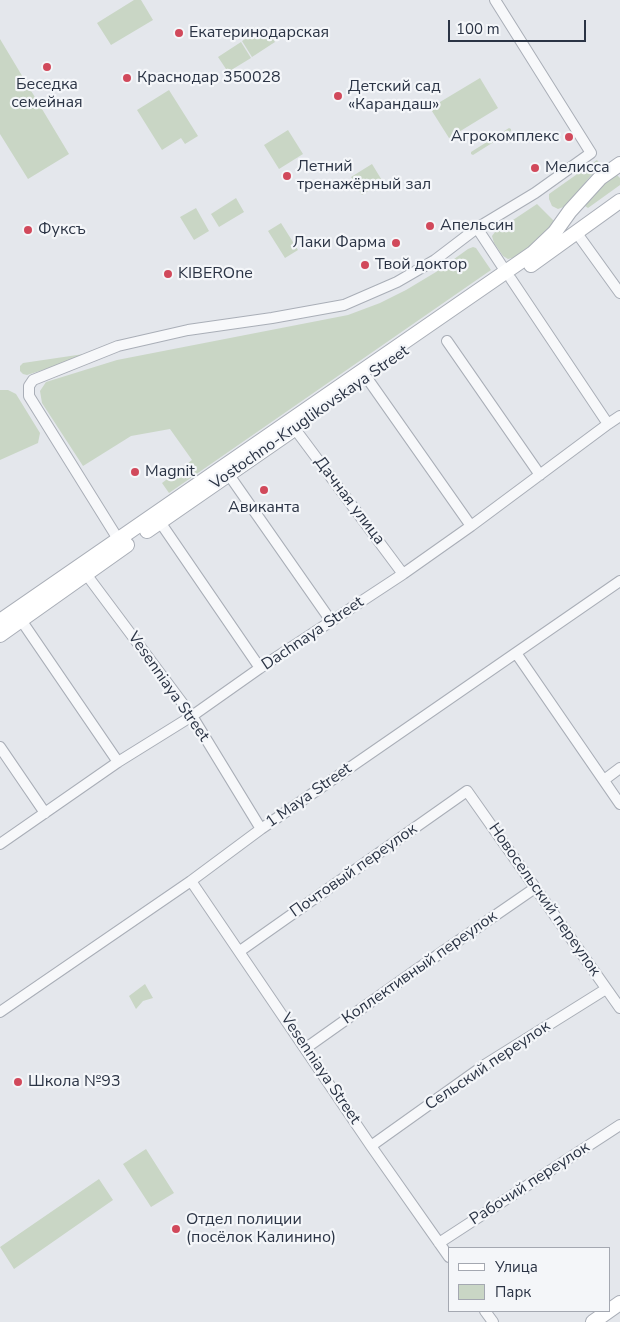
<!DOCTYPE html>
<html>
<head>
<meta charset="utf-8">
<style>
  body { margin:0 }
  #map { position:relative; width:620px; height:1322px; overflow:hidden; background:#e4e7ec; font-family:"Nunito Sans",sans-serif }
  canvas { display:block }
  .legend { position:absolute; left:448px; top:1247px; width:162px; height:65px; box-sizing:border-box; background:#f4f6f9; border:1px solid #a4a8b1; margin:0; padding:6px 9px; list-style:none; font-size:15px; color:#2b3445 }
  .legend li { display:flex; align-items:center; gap:10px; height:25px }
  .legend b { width:25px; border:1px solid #a4a8b1 }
  .scale { position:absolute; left:448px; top:20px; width:138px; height:22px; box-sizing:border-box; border:2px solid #2b3445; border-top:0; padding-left:6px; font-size:15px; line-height:18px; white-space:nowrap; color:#2b3445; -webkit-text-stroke:4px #f4f6f9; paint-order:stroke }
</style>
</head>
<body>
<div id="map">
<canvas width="620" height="1322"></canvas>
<ul class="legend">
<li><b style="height:6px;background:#fff"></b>Улица</li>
<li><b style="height:14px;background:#c9d6c5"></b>Парк</li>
</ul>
<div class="scale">100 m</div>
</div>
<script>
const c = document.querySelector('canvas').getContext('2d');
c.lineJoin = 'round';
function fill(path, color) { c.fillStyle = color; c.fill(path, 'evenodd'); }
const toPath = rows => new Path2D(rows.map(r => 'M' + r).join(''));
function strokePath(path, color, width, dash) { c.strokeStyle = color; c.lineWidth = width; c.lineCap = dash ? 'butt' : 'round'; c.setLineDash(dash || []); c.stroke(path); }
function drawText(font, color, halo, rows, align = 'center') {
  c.font = font + ' "Nunito Sans",sans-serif'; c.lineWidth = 4.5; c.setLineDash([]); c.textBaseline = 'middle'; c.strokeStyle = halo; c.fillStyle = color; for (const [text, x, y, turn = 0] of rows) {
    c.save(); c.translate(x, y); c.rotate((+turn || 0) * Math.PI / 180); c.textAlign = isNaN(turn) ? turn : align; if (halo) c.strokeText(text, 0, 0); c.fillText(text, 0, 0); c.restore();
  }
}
fill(toPath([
  [134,0,141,0,153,20,111,45,97,23],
  [265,27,275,42,252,57,242,41],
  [0,39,69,154,28,179,0,134],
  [241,42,251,58,228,72,218,57],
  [480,78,498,108,449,138,430,108],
  [169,90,198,136,185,144,181,138,162,150,137,110],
  [509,128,511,129,511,131,473,155,471,154,471,152],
  [288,130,303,154,279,169,264,145],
  [597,160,601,165,593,173,566,206,558,209,552,206,549,199,549,194],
  [372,164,383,182,362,195,351,177],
  [613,174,617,175,620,178,620,185,588,208,585,206,594,193],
  [236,198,244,212,219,227,211,214],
  [537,204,555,222,544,236,516,257,508,259,503,256,494,243,492,236,495,232],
  [196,208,209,231,194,240,180,217],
  [281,223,298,250,285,258,268,231],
  [473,247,476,248,491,270,169,493,162,483,192,460,170,429,131,436,83,466,42,403,40,391,46,382,117,360,348,315,380,303,406,290,436,272,468,249],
  [84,354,93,354,27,375,23,374,20,371,20,366,23,363],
  [0,390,8,390,16,394,40,433,38,443,0,460],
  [145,984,153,998,143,1001,136,1009,129,996],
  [146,1149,174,1193,151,1207,123,1164],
  [99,1179,113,1200,14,1269,0,1247]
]), '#c9d6c5');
const minor = toPath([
  [477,228,506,272],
  [576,232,620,293],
  [511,279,608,424],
  [447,341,540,475],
  [367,378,471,526],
  [295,429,403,574],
  [229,475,331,621],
  [160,522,260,668],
  [118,539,29,396,29,386,33,380,118,346,188,330,272,318,344,305,397,282,435,260,477,228,535,193,591,153,495,0],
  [86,574,192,716,261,829],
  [21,620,118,762],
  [516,653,620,804],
  [0,747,45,813],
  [604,780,620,768],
  [0,844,118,762,192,716,260,668,403,574,471,526,608,424,620,416],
  [191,881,371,1146,449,1257],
  [240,951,467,791,620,1008],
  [0,1012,191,881,261,829,620,581],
  [306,1048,416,970,535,888],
  [371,1146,486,1064,606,989],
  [439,1243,620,1125],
  [485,1311,493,1322]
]);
const secondary = toPath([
  [531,265,620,201],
  [147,531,290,432],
  [0,621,533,253,555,232,570,211,600,178,620,164],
  [0,635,127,545],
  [593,1322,620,1303]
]);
strokePath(minor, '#a9aeb7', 12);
strokePath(secondary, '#a9aeb7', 16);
strokePath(minor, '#f7f8fa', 10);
strokePath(secondary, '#fff', 14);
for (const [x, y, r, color] of [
  [179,33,5,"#d1495b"],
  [47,67,5,"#d1495b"],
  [127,78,5,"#d1495b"],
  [338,96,5,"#d1495b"],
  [569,137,5,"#d1495b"],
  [535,168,5,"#d1495b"],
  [287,176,5,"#d1495b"],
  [430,226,5,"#d1495b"],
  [28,230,5,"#d1495b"],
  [396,243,5,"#d1495b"],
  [365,265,5,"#d1495b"],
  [168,274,5,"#d1495b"],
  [135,472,5,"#d1495b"],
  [264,490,5,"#d1495b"],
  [18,1082,5,"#d1495b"],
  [176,1229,5,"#d1495b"]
]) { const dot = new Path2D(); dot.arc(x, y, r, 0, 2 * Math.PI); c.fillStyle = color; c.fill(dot); strokePath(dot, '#f4f6f9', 2); }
drawText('16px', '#2b3445', '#f4f6f9', [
  ["Екатеринодарская",189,33],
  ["Краснодар 350028",137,78],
  ["Беседка",47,85,"center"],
  ["семейная",47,103,"center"],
  ["Детский сад",348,87],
  ["«Карандаш»",348,105],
  ["Агрокомплекс",559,137,"right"],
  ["Летний",297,167],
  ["тренажёрный зал",297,185],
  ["Мелисса",545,168],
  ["Апельсин",440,226],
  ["Фуксъ",38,230],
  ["Лаки Фарма",386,243,"right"],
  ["Твой доктор",375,265],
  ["KIBEROne",178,274],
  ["Magnit",145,472],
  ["Авиканта",264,508,"center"],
  ["Школа №93",28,1082],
  ["Отдел полиции",186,1220],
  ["(посёлок Калинино)",186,1238]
], 'left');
drawText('16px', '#2b3445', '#f4f6f9', [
  ["Vostochno-Kruglikovskaya Street",310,418,-35],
  ["Дачная улица",349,501,53],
  ["Dachnaya Street",313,634,-34],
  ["Vesenniaya Street",168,687,55],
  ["1 Maya Street",309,796,-35],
  ["Почтовый переулок",354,871,-35],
  ["Новосельский переулок",544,900,55],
  ["Коллективный переулок",420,968,-35],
  ["Сельский переулок",488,1066,-34],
  ["Vesenniaya Street",320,1069,56],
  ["Рабочий переулок",530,1184,-33]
]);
</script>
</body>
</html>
